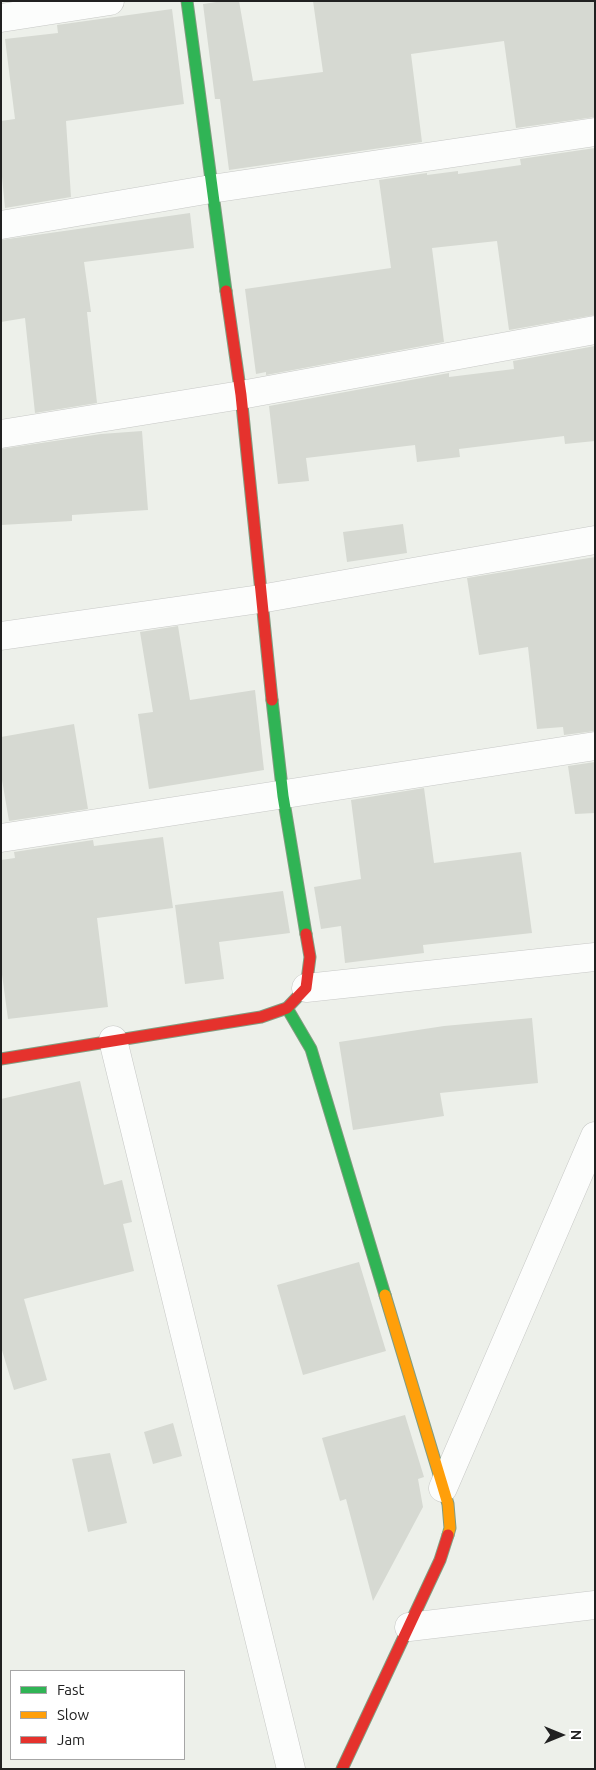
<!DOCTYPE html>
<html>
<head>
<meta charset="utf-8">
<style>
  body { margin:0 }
  #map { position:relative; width:596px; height:1770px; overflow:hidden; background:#edf0ea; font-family:Ubuntu,sans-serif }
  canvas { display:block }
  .frame { position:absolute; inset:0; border:2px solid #212121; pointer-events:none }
  .legend { position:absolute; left:10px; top:1670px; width:175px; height:90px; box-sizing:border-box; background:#fff; border:1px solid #a6a6a6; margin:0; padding:6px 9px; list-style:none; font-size:15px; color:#212121 }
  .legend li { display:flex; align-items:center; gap:10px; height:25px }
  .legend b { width:25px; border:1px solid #a6a6a6 }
  .north { position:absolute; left:536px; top:1710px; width:50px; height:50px; -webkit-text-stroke:4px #fff; paint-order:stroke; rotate:90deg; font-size:14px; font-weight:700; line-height:20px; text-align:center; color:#212121 }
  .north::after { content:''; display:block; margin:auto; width:18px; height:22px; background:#212121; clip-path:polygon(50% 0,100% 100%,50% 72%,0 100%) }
</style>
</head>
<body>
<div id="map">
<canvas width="596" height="1770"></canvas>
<div class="frame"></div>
<ul class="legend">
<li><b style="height:6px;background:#30b455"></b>Fast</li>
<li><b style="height:6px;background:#ff9f0a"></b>Slow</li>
<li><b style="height:6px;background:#e5322d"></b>Jam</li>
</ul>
<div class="north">N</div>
</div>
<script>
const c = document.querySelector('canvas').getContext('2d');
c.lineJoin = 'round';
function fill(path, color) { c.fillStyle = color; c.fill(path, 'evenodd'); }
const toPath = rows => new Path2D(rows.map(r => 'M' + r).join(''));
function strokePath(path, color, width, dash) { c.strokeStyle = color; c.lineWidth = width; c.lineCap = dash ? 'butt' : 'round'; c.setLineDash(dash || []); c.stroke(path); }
fill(toPath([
  [223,1,239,1,253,81,323,72,313,1,595,1,595,117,516,128,504,41,411,54,422,142,229,170,220,99,215,99,203,4],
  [172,9,184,104,66,121,71,197,5,208,1,166,1,121,15,119,5,39,58,33,57,25],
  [595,148,595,315,509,330,497,241,432,248,444,342,266,375,266,372,256,374,245,289,391,268,379,180,427,173,427,175,458,171,458,174,521,165,520,159],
  [190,213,194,248,84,262,91,312,87,312,97,403,35,413,25,318,1,322,1,240],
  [595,346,595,441,565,444,564,436,459,449,460,457,417,462,415,445,306,458,309,481,278,484,269,406,449,373,449,377,514,369,513,361],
  [142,431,148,510,72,515,72,521,1,525,1,449,101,434],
  [403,524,407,553,347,562,343,532],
  [595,557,595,731,564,735,563,727,537,729,528,647,479,655,467,578],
  [178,626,190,700,255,690,264,770,149,789,138,714,153,712,140,632],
  [74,724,88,809,9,821,1,774,1,737],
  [595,762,595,813,575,814,568,766],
  [424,788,434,863,521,852,532,933,423,945,424,953,345,963,341,926,321,929,314,887,361,879,351,800],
  [163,837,173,908,97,918,108,1007,8,1019,1,967,1,860,15,858,14,852,93,840,94,846],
  [283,891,290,933,219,942,224,979,185,984,175,905],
  [532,1018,538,1083,440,1093,444,1116,353,1130,339,1042,444,1026],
  [80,1081,104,1185,122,1180,132,1222,123,1224,134,1271,24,1299,47,1380,14,1390,1,1347,1,1099],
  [359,1262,386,1351,303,1375,277,1285],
  [405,1415,424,1477,418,1479,423,1507,373,1601,346,1499,340,1501,322,1438],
  [173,1423,182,1456,153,1464,144,1432],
  [110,1453,127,1523,88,1532,72,1459]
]), '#d6d9d2');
const street = toPath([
  [1,18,110,1],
  [1,225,211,189,595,132],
  [1,434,241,395,595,330],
  [1,636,260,599,595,540],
  [1,838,595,746],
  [306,988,595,957],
  [113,1040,291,1769],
  [443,1488,595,1136],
  [409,1627,595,1605]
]);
const fast = toPath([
  [187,1,226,291],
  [272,700,283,796,306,934],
  [287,1008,311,1049,385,1295]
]);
const slow = toPath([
  [385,1295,448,1504,450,1528,448,1535]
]);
const jam = toPath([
  [226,291,241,395,272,700],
  [1,1059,261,1017,287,1008,306,988,310,957,306,934],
  [342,1769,440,1560,448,1535]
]);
strokePath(street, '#c7c8c6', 29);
strokePath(fast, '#829c80', 13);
strokePath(slow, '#829c80', 13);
strokePath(jam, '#829c80', 13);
strokePath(street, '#fcfdfc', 28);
strokePath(fast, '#30b455', 11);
strokePath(slow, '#ff9f0a', 11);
strokePath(jam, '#e5322d', 11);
</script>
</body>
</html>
